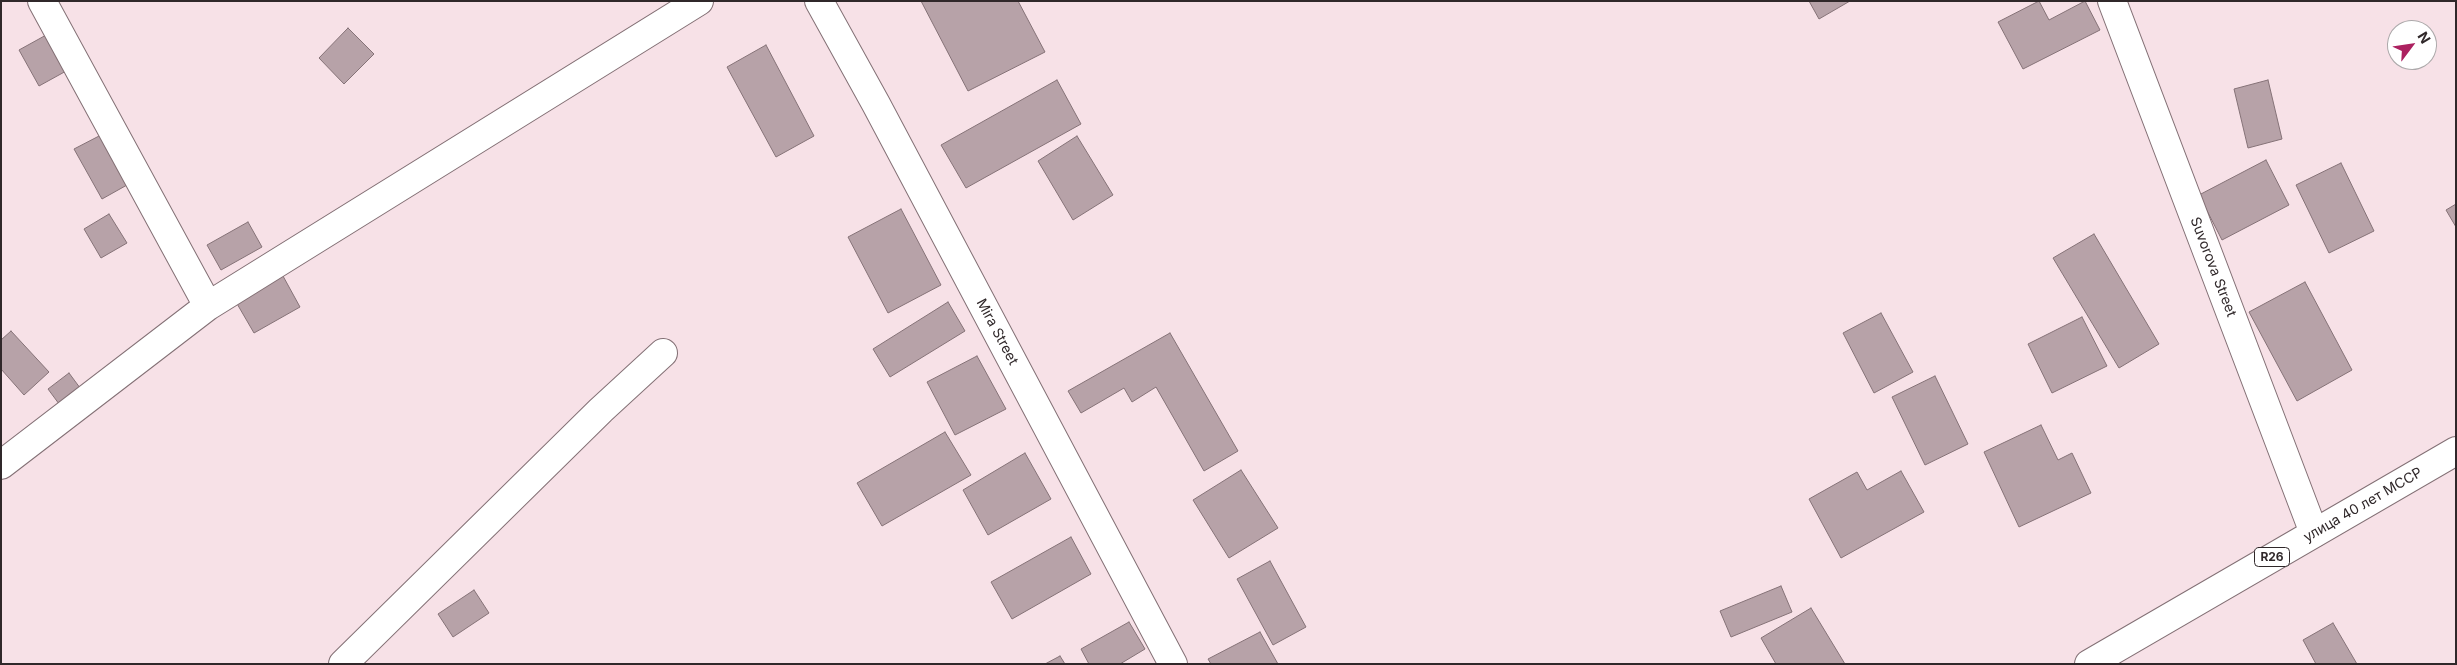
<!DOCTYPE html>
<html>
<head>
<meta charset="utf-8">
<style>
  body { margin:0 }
  #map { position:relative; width:2457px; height:665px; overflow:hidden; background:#f7e1e7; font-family:Inter,sans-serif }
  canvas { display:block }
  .frame { position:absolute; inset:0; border:2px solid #30282a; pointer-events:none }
  .north { position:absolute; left:2387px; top:20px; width:50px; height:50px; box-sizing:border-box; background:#fff; border:1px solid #aca9aa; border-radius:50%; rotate:59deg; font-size:14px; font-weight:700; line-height:20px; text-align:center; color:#30282a }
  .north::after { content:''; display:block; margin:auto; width:18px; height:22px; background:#ac2160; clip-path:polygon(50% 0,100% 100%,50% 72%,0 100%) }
</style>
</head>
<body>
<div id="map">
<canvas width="2457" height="665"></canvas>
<div class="frame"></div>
<div class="north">N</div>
</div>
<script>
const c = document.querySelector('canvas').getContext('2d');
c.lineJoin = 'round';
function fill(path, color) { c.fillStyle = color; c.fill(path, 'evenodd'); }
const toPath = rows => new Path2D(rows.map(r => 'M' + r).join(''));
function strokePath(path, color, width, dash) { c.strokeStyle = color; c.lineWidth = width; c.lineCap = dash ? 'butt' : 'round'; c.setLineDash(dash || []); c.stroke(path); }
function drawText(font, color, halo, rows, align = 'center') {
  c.font = font + ' Inter,sans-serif'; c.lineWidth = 4.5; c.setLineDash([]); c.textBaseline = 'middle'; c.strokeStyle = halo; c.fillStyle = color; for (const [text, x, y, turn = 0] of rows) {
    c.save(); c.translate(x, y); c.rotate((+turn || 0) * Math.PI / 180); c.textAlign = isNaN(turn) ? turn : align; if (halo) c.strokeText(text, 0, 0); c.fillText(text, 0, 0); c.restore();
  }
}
const building = toPath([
  [921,1,1018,1,1045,52,968,91,921,1],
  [1809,1,1850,1,1819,19,1809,1],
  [2039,1,2049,20,2085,1,2100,30,2023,69,1998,22,2039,1],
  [348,28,374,54,344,84,319,58,348,28],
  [48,34,68,70,39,86,19,50,48,34],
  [766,45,814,136,776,157,727,67,766,45],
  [1057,80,1081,124,966,188,941,145,1057,80],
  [2268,80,2282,139,2248,148,2234,89,2268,80],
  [101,135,127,185,102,199,74,149,101,135],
  [1077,136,1113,195,1073,220,1038,161,1077,136],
  [2266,160,2289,205,2222,240,2199,195,2266,160],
  [2341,163,2374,231,2329,253,2296,185,2341,163],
  [2456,204,2456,227,2446,210,2456,204],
  [901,209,941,285,888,313,848,237,901,209],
  [109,214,127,243,101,258,84,229,109,214],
  [248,222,262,247,221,270,207,245,248,222],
  [2094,234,2159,344,2119,368,2053,258,2094,234],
  [283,276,300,307,254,333,236,302,283,276],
  [2305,282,2352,370,2297,401,2249,312,2305,282],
  [948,302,965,331,890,377,873,349,948,302],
  [1881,313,1913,372,1874,393,1843,333,1881,313],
  [2082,317,2107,366,2052,393,2028,344,2082,317],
  [11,331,49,372,24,395,1,369,1,340,11,331],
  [1170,333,1238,451,1204,471,1156,387,1132,402,1124,388,1081,413,1068,391,1170,333],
  [977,356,1006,409,955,435,927,382,977,356],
  [69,373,86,396,65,412,48,389,69,373],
  [1935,376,1968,444,1925,465,1892,397,1935,376],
  [2041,425,2058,460,2072,453,2091,493,2019,527,1984,452,2041,425],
  [945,432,971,475,882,526,857,483,945,432],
  [1025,453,1051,499,988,535,963,490,1025,453],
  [1241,470,1278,528,1229,558,1193,500,1241,470],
  [1901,471,1924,512,1841,558,1809,499,1857,472,1867,490,1901,471],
  [1071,537,1091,574,1012,619,991,582,1071,537],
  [1270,561,1306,627,1273,645,1237,579,1270,561],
  [1781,586,1792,612,1731,637,1720,611,1781,586],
  [474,590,489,613,453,637,438,614,474,590],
  [1811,608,1845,664,1776,664,1761,638,1811,608],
  [1129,622,1145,649,1120,664,1089,664,1081,649,1129,622],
  [2333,623,2357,664,2316,664,2303,640,2333,623],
  [1260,632,1278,664,1211,664,1208,659,1260,632],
  [1060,656,1065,664,1045,664,1060,656]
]);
fill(building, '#b7a2a8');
strokePath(building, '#857277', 1);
const minor = toPath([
  [42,1,208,306,699,1],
  [819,1,876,104,1173,664],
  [2112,1,2314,533],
  [1,465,208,306],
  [343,664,601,410,663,353]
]);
const primary = toPath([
  [2089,664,2456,451]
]);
strokePath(minor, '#837075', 30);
strokePath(primary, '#837075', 30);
strokePath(minor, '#fff', 28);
strokePath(primary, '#fff', 28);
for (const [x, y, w] of [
  [2272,557,35]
]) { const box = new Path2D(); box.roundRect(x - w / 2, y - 9.5, w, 19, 4); c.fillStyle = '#fff'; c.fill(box); strokePath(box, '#30282a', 1); }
drawText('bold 12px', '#30282a', null, [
  ["R26",2272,557]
]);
drawText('14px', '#30282a', '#fff', [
  ["Suvorova Street",2213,267,69],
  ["Mira Street",997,332,62],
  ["улица 40 лет МССР",2363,505,-30]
]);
</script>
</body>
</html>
